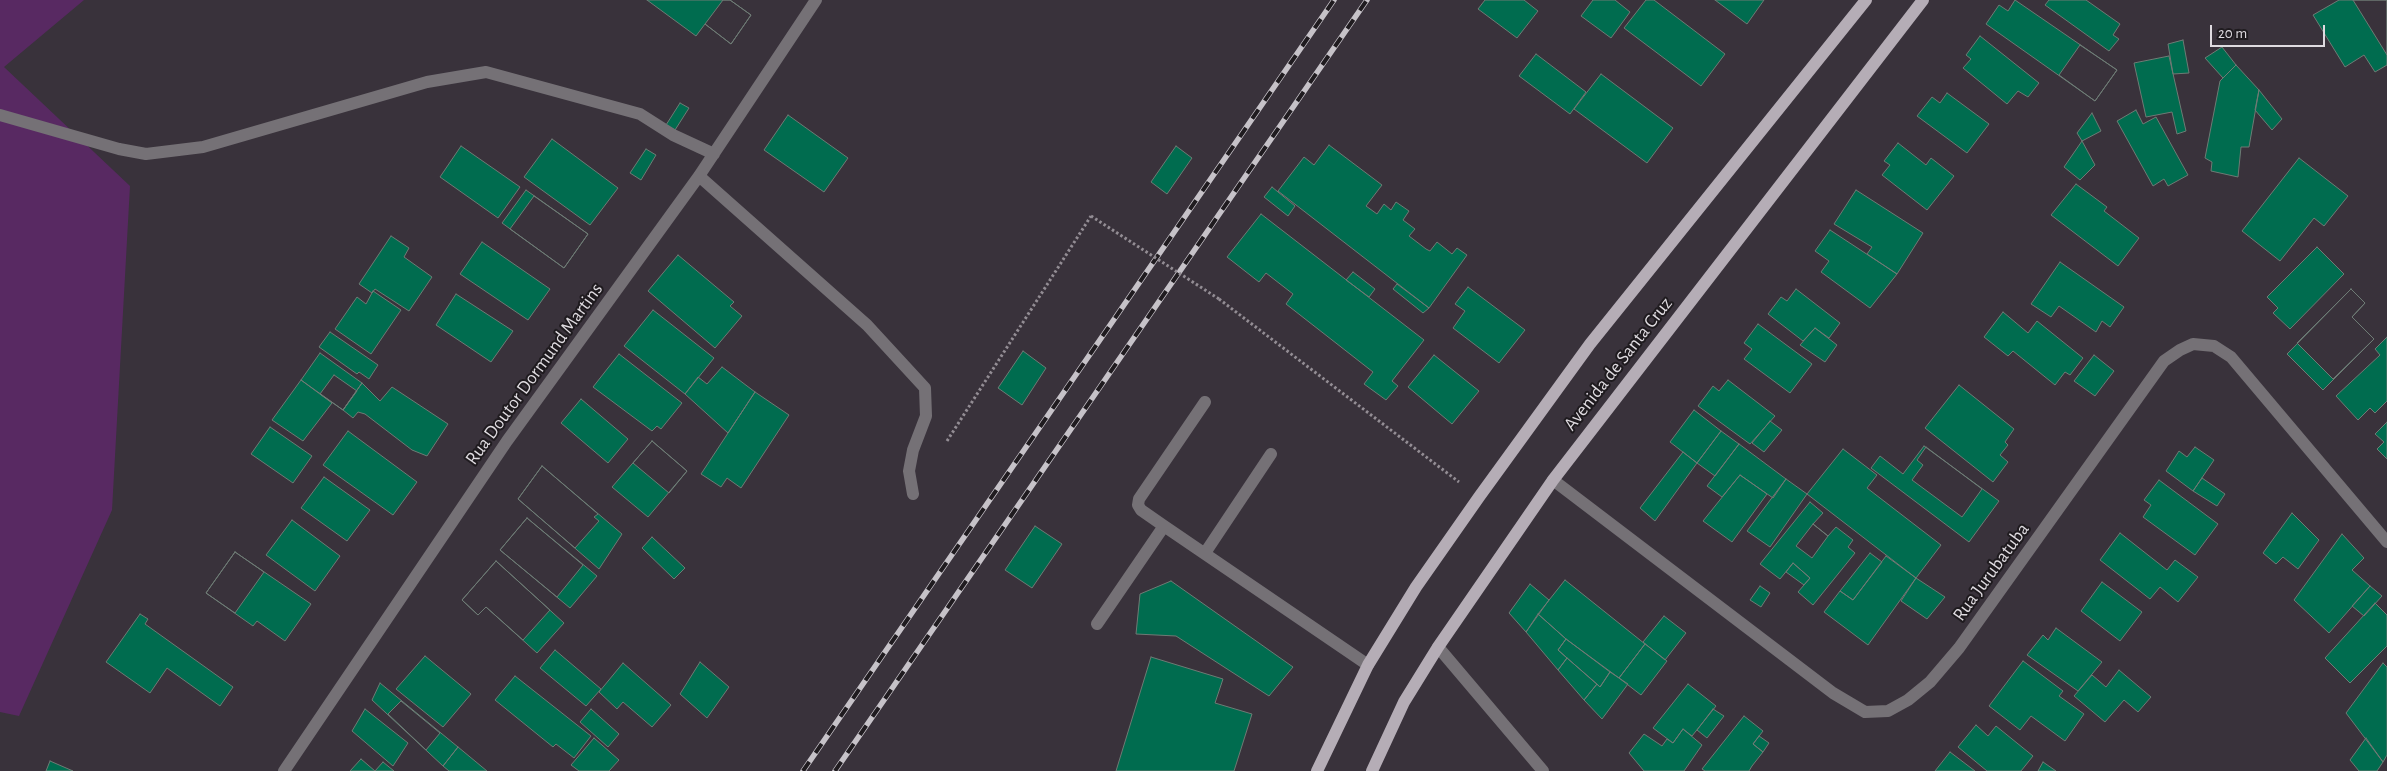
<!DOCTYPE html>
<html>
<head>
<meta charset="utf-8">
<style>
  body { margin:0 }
  #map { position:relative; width:2387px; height:771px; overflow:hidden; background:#39323b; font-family:"Alegreya Sans",sans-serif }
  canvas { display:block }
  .scale { position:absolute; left:2210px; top:25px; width:115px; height:22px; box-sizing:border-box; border:2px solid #dfdbe0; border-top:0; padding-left:6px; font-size:15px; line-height:18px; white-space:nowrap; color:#dfdbe0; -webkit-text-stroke:4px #1f1b1f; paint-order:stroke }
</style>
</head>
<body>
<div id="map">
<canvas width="2387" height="771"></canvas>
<div class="scale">20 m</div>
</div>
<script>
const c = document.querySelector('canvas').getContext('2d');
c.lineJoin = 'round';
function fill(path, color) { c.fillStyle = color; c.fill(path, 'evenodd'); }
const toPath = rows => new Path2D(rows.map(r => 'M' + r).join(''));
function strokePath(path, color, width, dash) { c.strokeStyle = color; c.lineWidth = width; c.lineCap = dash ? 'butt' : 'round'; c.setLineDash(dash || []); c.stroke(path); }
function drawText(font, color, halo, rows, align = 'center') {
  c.font = font + ' "Alegreya Sans",sans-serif'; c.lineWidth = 4; c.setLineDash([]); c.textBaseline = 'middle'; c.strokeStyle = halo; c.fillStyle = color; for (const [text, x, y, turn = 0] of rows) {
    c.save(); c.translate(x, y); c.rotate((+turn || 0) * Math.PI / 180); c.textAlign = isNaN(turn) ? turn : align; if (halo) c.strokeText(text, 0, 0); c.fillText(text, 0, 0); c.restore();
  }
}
fill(toPath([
  [0,0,84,0,4,67,130,186,112,510,19,716,0,712]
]), '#582962');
const building = toPath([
  [647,0,730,0,751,15,731,44,705,24,696,36,647,0],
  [723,0,730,0,751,15,731,44,705,24,723,0],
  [1485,0,1524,0,1538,11,1517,38,1478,9,1485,0],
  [1593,0,1615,0,1630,12,1611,38,1581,16,1593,0],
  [1646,0,1654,0,1725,54,1701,86,1624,28,1646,0],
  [1715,0,1764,0,1747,24,1715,0],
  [2015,0,2117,70,2095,101,1986,24,1999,5,2008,11,2015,0],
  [2049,0,2086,0,2120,24,2113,35,2119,39,2109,51,2045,5,2049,0],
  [2339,0,2387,0,2387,65,2375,72,2364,55,2345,67,2313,15,2339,0],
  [2353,0,2387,0,2387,55,2353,0],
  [1980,36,2039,83,2028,97,2018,91,2007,104,1963,68,1971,59,1966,55,1980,36],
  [2183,40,2189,73,2173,74,2168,44,2183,40],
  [2080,45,2117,70,2095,101,2059,75,2080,45],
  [2222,47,2236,65,2223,78,2205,58,2222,47],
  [1536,54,1586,92,1570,114,1519,76,1536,54],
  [2169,56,2186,131,2177,134,2172,112,2146,117,2134,63,2169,56],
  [2236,65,2259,90,2249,147,2241,147,2238,177,2211,171,2212,162,2205,158,2220,81,2236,65],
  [1601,74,1673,128,1647,163,1574,109,1601,74],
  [2259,90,2282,119,2272,130,2255,110,2259,90],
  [1947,93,1989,124,1967,153,1917,116,1932,97,1940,103,1947,93],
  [680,103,689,108,675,130,666,125,680,103],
  [2136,110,2143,124,2156,117,2188,175,2168,186,2164,179,2153,186,2117,121,2136,110],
  [2092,113,2101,131,2082,141,2077,133,2092,113],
  [788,115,848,158,824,192,764,150,788,115],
  [552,139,618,188,590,225,524,177,552,139],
  [2082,141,2095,165,2080,180,2064,167,2082,141],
  [1898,143,1926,165,1931,158,1954,176,1927,210,1882,175,1890,165,1884,161,1898,143],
  [1329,145,1382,185,1366,206,1377,214,1384,204,1391,210,1396,202,1409,211,1403,220,1415,229,1409,236,1426,249,1430,251,1437,242,1452,254,1457,248,1467,255,1429,308,1278,191,1304,157,1314,165,1329,145],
  [461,146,520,187,498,218,440,177,461,146],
  [1176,146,1192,158,1167,194,1151,182,1176,146],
  [646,149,656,155,641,180,630,173,646,149],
  [2299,158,2348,196,2324,226,2314,218,2280,261,2242,231,2299,158],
  [2076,184,2107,207,2104,211,2139,238,2118,266,2051,215,2076,184],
  [1272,187,1295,206,1288,216,1264,197,1272,187],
  [526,190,588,234,564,268,502,223,526,190],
  [1856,190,1923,233,1897,274,1867,254,1872,247,1834,224,1856,190],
  [534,196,588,234,564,268,510,229,534,196],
  [1261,214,1424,340,1392,381,1398,386,1386,400,1364,384,1373,372,1286,304,1293,294,1266,273,1259,282,1227,257,1261,214],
  [1830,230,1897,274,1870,308,1821,272,1829,261,1815,251,1830,230],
  [391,236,409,248,404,257,432,277,409,311,375,289,372,293,359,284,391,236],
  [482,242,550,289,528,320,460,274,482,242],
  [2317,247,2344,274,2290,329,2273,313,2278,308,2267,297,2317,247],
  [678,255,734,302,730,306,742,316,715,348,648,291,678,255],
  [2060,262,2124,307,2110,327,2102,321,2096,332,2059,306,2051,317,2031,304,2060,262],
  [1353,272,1375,289,1369,297,1346,280,1353,272],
  [1397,284,1429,308,1423,313,1393,289,1397,284],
  [1468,287,1525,330,1499,363,1453,328,1465,311,1455,304,1468,287],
  [1796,289,1840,323,1829,338,1815,328,1803,341,1768,314,1781,297,1787,301,1796,289],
  [2351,289,2365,303,2352,317,2374,339,2333,379,2297,343,2351,289],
  [2351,289,2365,303,2352,317,2374,339,2323,390,2287,354,2351,289],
  [373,291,401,310,371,354,335,329,357,297,366,304,373,291],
  [456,294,513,331,491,362,436,325,456,294],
  [653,310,714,358,685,394,624,346,653,310],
  [2003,312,2028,333,2037,321,2083,358,2070,375,2065,372,2055,385,2013,351,2008,356,1984,337,2003,312],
  [1758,324,1812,364,1790,393,1744,359,1752,349,1744,343,1758,324],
  [1815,328,1837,345,1825,362,1800,345,1815,328],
  [330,332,378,365,369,379,359,372,357,374,319,347,330,332],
  [2387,337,2387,401,2375,413,2370,408,2358,420,2336,396,2380,355,2375,349,2387,337],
  [1023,351,1046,368,1022,405,998,388,1023,351],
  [320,353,362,383,343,410,301,380,320,353],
  [619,354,682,403,661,429,657,426,652,431,593,387,619,354],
  [1434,355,1479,391,1452,424,1408,387,1434,355],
  [2094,355,2114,371,2095,396,2074,381,2094,355],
  [722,367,755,392,728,433,685,394,698,377,707,384,722,367],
  [334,375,357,391,343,410,320,394,334,375],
  [301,380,332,403,303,441,272,420,301,380],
  [1728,380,1775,416,1750,444,1698,406,1713,386,1719,391,1728,380],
  [362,383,380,401,392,387,448,424,427,456,412,450,365,414,358,412,353,418,343,410,362,383],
  [1959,385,2014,429,2005,442,2008,445,2000,455,2008,462,1993,482,1925,428,1959,385],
  [755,392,789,415,741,488,727,478,721,487,701,474,755,392],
  [581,399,628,439,608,463,561,423,581,399],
  [1694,410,1721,431,1697,463,1670,442,1694,410],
  [1770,421,1782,430,1764,452,1752,443,1770,421],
  [2387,422,2387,459,2377,449,2384,442,2375,434,2387,422],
  [270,427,312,456,293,483,251,454,270,427],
  [348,431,417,482,393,515,323,465,348,431],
  [1721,431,1739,444,1715,476,1697,463,1721,431],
  [652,441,687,471,648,517,612,487,652,441],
  [652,441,687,471,669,493,633,463,652,441],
  [1739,444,1786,479,1773,498,1740,475,1722,497,1707,486,1739,444],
  [1924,446,1999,501,1969,542,1871,468,1880,456,1903,474,1924,446],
  [1926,447,1982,489,1962,517,1912,480,1923,465,1917,460,1926,447],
  [2195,447,2214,460,2193,491,2166,471,2179,451,2187,457,2195,447],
  [1843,449,1877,475,1867,488,1941,545,1916,578,1807,494,1843,449],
  [1683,452,1697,463,1655,521,1640,508,1683,452],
  [542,466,622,534,599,569,518,499,542,466],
  [542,466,598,514,594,517,599,521,575,548,518,499,542,466],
  [1740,475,1767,494,1732,542,1703,521,1740,475],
  [324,477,370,510,347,541,301,508,324,477],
  [2202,478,2225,494,2217,506,2193,491,2202,478],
  [1786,479,1807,494,1770,547,1747,531,1786,479],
  [2159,480,2218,524,2195,555,2143,517,2151,505,2144,500,2159,480],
  [1810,502,1823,513,1813,524,1828,536,1836,527,1853,540,1848,547,1855,553,1813,605,1798,592,1810,578,1793,563,1780,579,1760,564,1810,502],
  [2292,513,2319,540,2298,569,2283,557,2276,564,2263,553,2292,513],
  [527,518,583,565,557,597,500,550,527,518],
  [527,518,597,576,570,608,500,550,527,518],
  [292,520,340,556,315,591,266,555,292,520],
  [1813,524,1828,536,1812,558,1796,546,1813,524],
  [1035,526,1062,544,1032,588,1005,570,1035,526],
  [2120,533,2167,570,2175,560,2198,577,2178,602,2160,587,2150,599,2100,560,2120,533],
  [2342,534,2364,558,2352,570,2370,586,2329,633,2294,600,2342,534],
  [652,537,685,568,674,579,642,548,652,537],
  [235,552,264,572,235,613,206,593,235,552],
  [235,552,311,604,285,641,257,621,253,626,206,593,235,552],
  [1870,553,1882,562,1853,600,1840,591,1870,553],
  [1886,556,1916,578,1868,645,1824,612,1840,591,1853,600,1886,556],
  [496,561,564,623,537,653,486,607,478,615,462,600,496,561],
  [496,561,550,610,523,640,486,607,478,615,462,600,496,561],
  [1793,563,1810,578,1804,585,1786,572,1793,563],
  [1916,578,1945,597,1927,619,1901,601,1916,578],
  [1565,580,1645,644,1619,678,1566,639,1538,614,1565,580],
  [1171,581,1293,667,1269,696,1176,636,1136,634,1140,594,1171,581],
  [2102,582,2142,612,2120,641,2081,611,2102,582],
  [1530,584,1549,600,1526,632,1509,613,1530,584],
  [1760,586,1770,593,1761,607,1750,600,1760,586],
  [2370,586,2382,596,2364,616,2352,606,2370,586],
  [2375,603,2387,615,2387,646,2350,683,2325,658,2375,603],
  [140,614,148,619,145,624,233,687,220,706,167,668,150,693,106,662,140,614],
  [1538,614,1566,639,1558,650,1567,658,1558,670,1526,632,1538,614],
  [1664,616,1686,633,1665,660,1643,642,1664,616],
  [2056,628,2102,662,2078,691,2027,655,2043,635,2048,640,2056,628],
  [1566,639,1610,672,1600,687,1558,650,1566,639],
  [1645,644,1667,661,1641,695,1619,678,1645,644],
  [555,650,601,689,586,706,540,668,555,650],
  [425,656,471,694,443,727,396,689,425,656],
  [1151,657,1223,679,1215,703,1252,714,1234,771,1116,771,1151,657],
  [1567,658,1597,684,1584,700,1558,670,1567,658],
  [2023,661,2063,691,2059,696,2084,714,2065,741,2031,716,2020,730,1989,706,2023,661],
  [700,662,729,687,707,718,680,694,700,662],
  [623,663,671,705,652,727,623,702,617,709,599,692,623,663],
  [2383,663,2387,667,2387,755,2383,762,2346,713,2383,663],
  [2119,670,2151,697,2138,712,2124,700,2105,722,2074,696,2092,675,2106,687,2119,670],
  [1610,672,1628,684,1602,719,1584,700,1597,684,1600,687,1610,672],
  [515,676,591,736,574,758,556,744,553,747,495,700,515,676],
  [380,683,458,747,443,766,372,700,380,683],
  [1688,684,1716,706,1692,736,1683,729,1673,743,1653,728,1688,684],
  [401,701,440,733,426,750,388,714,401,701],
  [365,709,408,743,393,766,352,731,365,709],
  [591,709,619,734,608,747,580,722,591,709],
  [1713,709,1724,716,1707,738,1697,730,1713,709],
  [1744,716,1763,731,1753,744,1763,752,1752,766,1749,771,1705,771,1702,769,1744,716],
  [1976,725,1988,736,1996,726,2033,756,2021,771,1987,771,1958,747,1976,725],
  [1683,729,1702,745,1684,771,1644,771,1629,753,1644,734,1662,746,1667,739,1673,743,1683,729],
  [1759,736,1769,743,1763,752,1753,744,1759,736],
  [594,738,619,760,609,771,579,771,571,765,594,738],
  [2366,738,2383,762,2377,771,2359,771,2350,760,2366,738],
  [458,747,487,771,449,771,443,766,458,747],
  [1950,752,1975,771,1935,771,1950,752],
  [361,759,375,771,350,771,361,759],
  [50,761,73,771,46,771,50,761],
  [383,762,394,771,375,771,383,762],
  [2043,762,2056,771,2038,771,2043,762]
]);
fill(building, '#006c4f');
strokePath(building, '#6e7b75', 1);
strokePath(toPath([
  [1219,299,1459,482],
  [947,441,1091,216]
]), '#938d94', 3, [2.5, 2.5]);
strokePath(toPath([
  [0,115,119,149,146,154,203,147,427,82,486,72,640,114,673,135,714,154],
  [699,176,867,325,925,388,926,416,913,450,909,471,913,494],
  [1205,402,1139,499,1138,505,1141,510,1164,526,1368,665],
  [1553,480,1833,693,1865,712,1888,711,1908,700,1930,682,1959,648,2164,361,2180,350,2193,344,2214,346,2231,357,2387,542],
  [1205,553,1271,454],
  [1097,624,1164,526],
  [1438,647,1543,771],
  [284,771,507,441,699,176,816,0]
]), '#757176', 12);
strokePath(toPath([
  [1317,771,1368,665,1416,587,1479,497,1590,344,1866,0],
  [1372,771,1404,702,1438,647,1553,480,1923,0]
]), '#b5adb6', 12);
const rail = toPath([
  [803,771,1334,0],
  [835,771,1367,0]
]);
strokePath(rail, '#c6c2c8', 5.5);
strokePath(rail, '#1f1b1f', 4, [11]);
strokePath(toPath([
  [1091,216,1219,299]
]), '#938d94', 3, [2.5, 2.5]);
drawText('19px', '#dfdbe0', '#1f1b1f', [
  ["Avenida de Santa Cruz",1618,364,-52],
  ["Rua Doutor Dormund Martins",534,374,-54],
  ["Rua Jurubatuba",1991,572,-54]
]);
</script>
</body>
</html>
